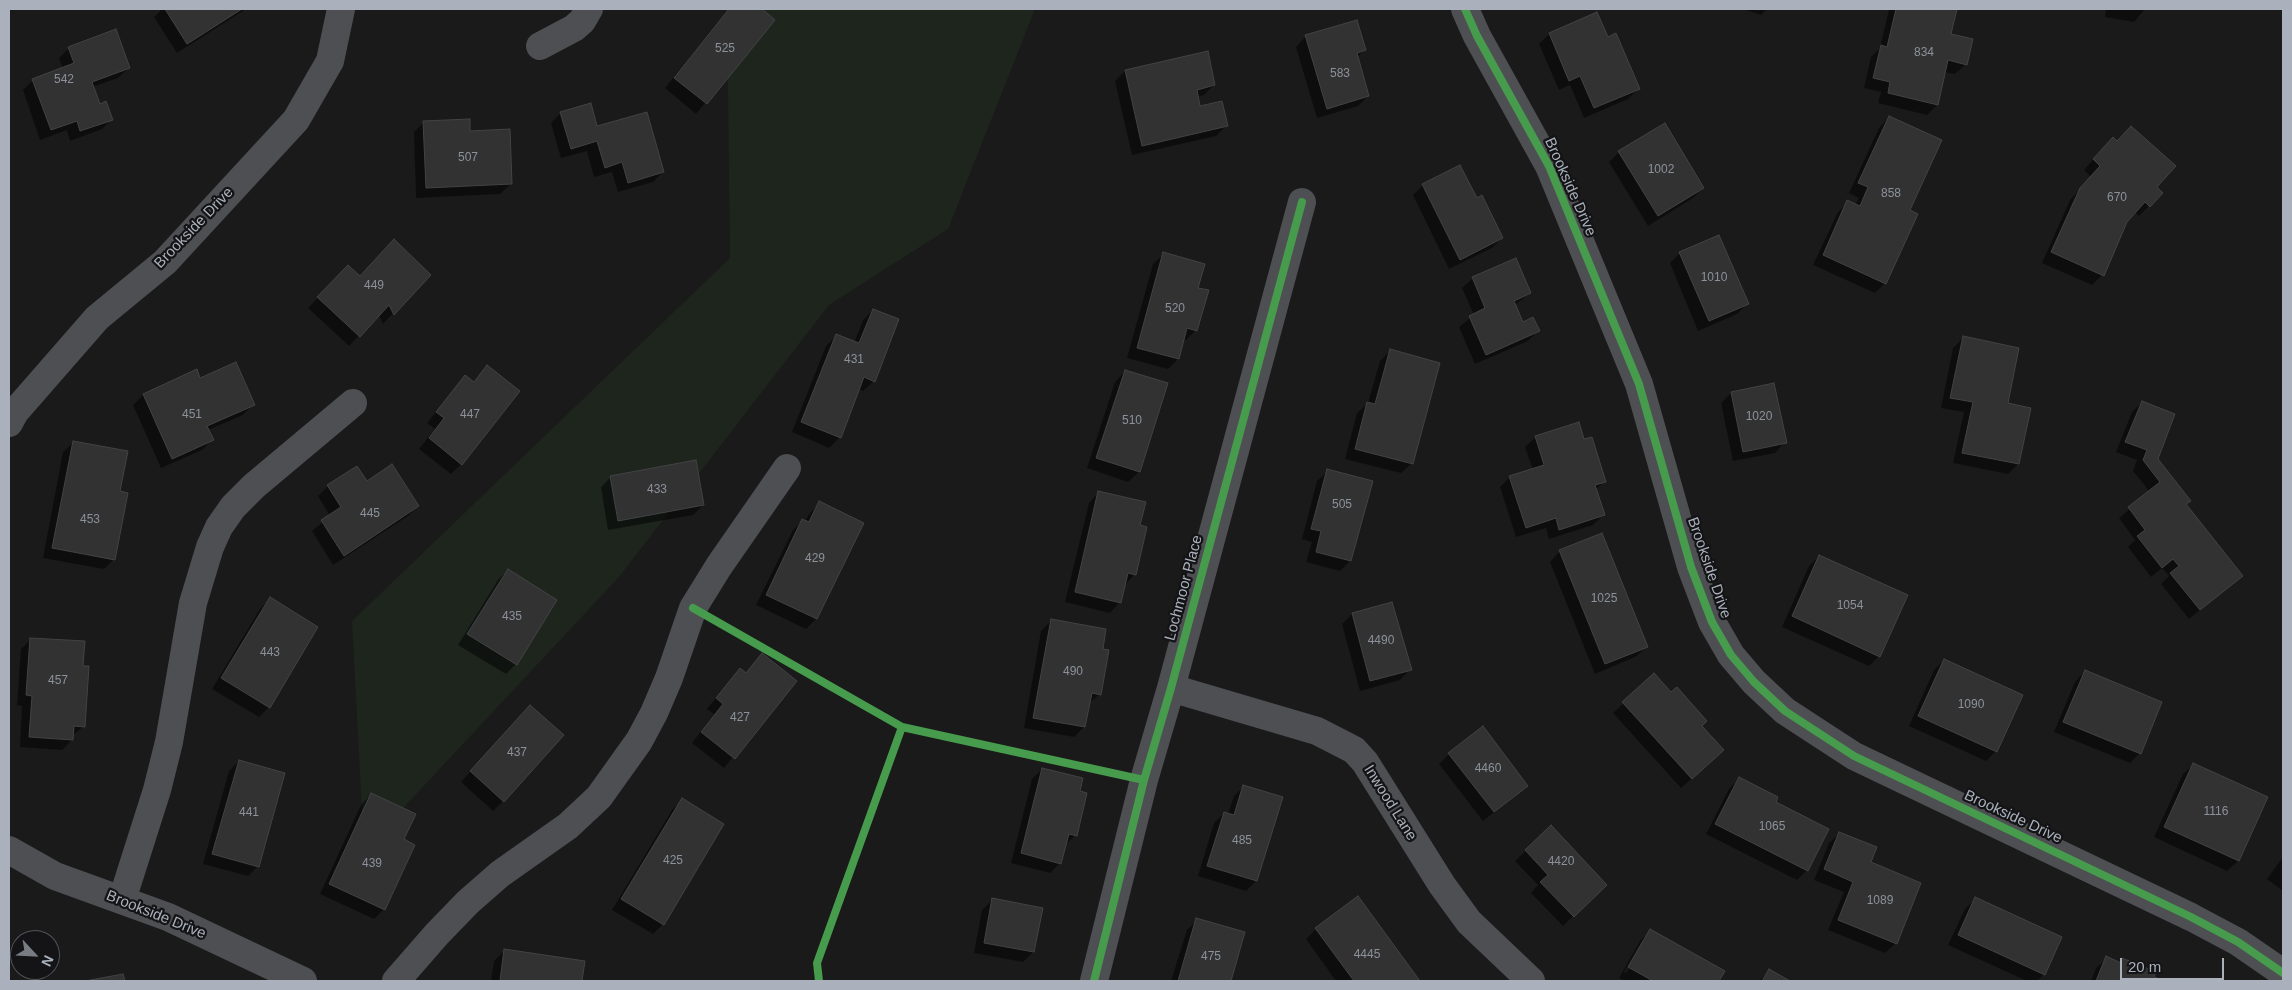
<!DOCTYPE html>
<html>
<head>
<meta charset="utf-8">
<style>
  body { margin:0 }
  #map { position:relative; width:2292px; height:990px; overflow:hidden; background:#1a1a1a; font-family:Helvetica,sans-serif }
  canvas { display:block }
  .frame { position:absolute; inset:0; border:10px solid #aab1bc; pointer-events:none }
  .north { position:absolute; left:10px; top:930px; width:50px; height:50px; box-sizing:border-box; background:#141416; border:1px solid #505358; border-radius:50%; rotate:115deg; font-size:14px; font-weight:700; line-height:20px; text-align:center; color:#aab1bc }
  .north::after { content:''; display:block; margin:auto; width:18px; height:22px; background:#787c83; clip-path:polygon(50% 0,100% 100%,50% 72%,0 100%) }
  .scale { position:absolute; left:2120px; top:958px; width:104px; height:22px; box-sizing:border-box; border:2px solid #aab1bc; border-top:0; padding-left:6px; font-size:15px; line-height:18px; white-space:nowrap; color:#aab1bc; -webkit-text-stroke:4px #141416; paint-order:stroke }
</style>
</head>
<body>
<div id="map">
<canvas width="2292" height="990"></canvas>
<div class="frame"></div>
<div class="north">N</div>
<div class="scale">20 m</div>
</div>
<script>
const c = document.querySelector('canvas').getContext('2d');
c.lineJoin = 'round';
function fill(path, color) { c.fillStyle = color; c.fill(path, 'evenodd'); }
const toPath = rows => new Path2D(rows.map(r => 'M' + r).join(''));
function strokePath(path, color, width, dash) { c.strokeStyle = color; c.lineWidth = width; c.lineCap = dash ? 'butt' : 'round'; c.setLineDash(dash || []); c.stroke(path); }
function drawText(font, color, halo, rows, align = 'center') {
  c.font = font + ' Helvetica,sans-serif'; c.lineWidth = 4.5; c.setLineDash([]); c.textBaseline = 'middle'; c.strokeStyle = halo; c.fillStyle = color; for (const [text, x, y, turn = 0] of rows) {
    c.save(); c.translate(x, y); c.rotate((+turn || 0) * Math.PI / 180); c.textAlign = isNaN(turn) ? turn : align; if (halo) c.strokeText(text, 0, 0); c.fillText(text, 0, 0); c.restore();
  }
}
fill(toPath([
  [727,9,1035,9,948,229,829,305,619,577,364,850,352,621,730,258]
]), '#1d251d');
fill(toPath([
  [162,9,246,9,177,53,154,17],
  [729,9,760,9,773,20,696,114,665,88],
  [1743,9,1767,9,1761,15],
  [1889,9,1956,9,1950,35,1966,64,1955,74,1944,72,1937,105,1927,115,1878,103,1881,92,1864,88,1871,57,1880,48],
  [2106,9,2145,9,2134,22,2105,17],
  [1549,34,1607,39,1638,89,1628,99,1584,118,1570,85,1559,90,1539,44],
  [1306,36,1365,49,1357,57,1368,96,1358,106,1317,118,1296,47],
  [69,48,129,68,118,78,92,87,99,105,112,119,102,129,70,141,67,130,40,140,23,90,33,80,63,69,59,58],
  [1125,71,1214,85,1204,95,1197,97,1199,107,1227,125,1216,136,1132,155,1115,81],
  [561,113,596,127,663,172,653,182,618,192,612,172,594,177,587,151,561,158,551,123],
  [1889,117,1908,211,1885,283,1875,293,1813,265,1838,212,1848,202,1855,205,1859,198,1849,193,1879,128],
  [424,122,469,132,511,184,500,194,416,198,414,132],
  [2103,148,2155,187,2149,206,2139,216,2135,212,2126,222,2102,275,2092,285,2042,263,2070,200,2091,177,2084,170],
  [1619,152,1703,188,1693,198,1648,226,1609,162],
  [1423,185,1476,199,1502,238,1492,248,1449,269,1413,195],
  [1680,253,1747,304,1737,314,1698,331,1670,263],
  [1164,254,1197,289,1196,330,1186,340,1183,339,1178,359,1168,369,1127,358,1153,264],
  [429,275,383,324,379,315,349,346,308,308,338,277],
  [1473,278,1530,293,1515,305,1522,323,1538,331,1528,341,1475,364,1459,327,1474,315,1462,288],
  [873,310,874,381,863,391,859,389,840,437,829,448,792,432,826,346,837,335,854,343,863,320],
  [1963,338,2006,404,2018,464,2008,474,1953,463,1964,412,1941,408,1953,348],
  [1390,351,1412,463,1401,473,1345,459,1357,413,1368,403,1380,361],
  [487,367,461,464,451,474,419,449,435,429,427,423,465,377,473,383],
  [1125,371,1139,472,1128,482,1087,468,1115,382],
  [200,380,253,404,243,415,208,430,212,440,202,450,161,468,133,405,143,395],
  [1731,393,1785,442,1775,453,1733,461,1721,403],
  [2142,402,2156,459,2185,504,2241,576,2189,619,2161,584,2169,576,2162,568,2151,577,2128,547,2135,540,2119,518,2150,492,2133,471,2137,460,2116,452,2132,412],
  [1536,437,1584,440,1605,481,1595,490,1603,515,1593,525,1549,539,1546,528,1516,537,1500,487,1510,477,1533,470,1525,447],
  [74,442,119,492,114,559,104,569,43,558,63,452],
  [1328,471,1350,561,1340,571,1306,562,1312,542,1302,539,1317,481],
  [611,477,703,505,693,515,608,530,601,487],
  [366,483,418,506,408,516,333,565,312,531,330,516,318,496,328,486],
  [1099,492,1138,526,1135,574,1125,585,1120,602,1110,613,1065,602,1089,503],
  [820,503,862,523,816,619,806,629,756,605,793,530,803,520,805,521,810,513],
  [1560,551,1647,646,1637,656,1595,674,1550,562],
  [1819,556,1879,656,1869,666,1782,627,1809,566],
  [508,570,516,664,506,674,458,645,498,580],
  [270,599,317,627,269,707,259,717,212,689,260,609],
  [1392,603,1410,669,1400,680,1360,691,1342,624,1352,614],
  [1051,621,1100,694,1088,704,1084,727,1074,737,1024,728,1041,631],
  [31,639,81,667,84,726,72,736,72,740,62,750,20,747,22,706,17,705,21,649],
  [762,655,795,681,724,768,692,743,714,714,707,709,730,680,740,670,745,674],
  [1944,660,1996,751,1986,761,1909,726,1934,670],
  [2085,671,2140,753,2130,763,2054,732,2075,682],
  [1654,675,1701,726,1713,760,1681,788,1613,713],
  [520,716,503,801,493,811,461,782],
  [1449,754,1526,786,1483,821,1439,764],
  [239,761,258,866,248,876,203,864,229,771],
  [2194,764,2267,798,2238,861,2227,871,2154,837,2183,774],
  [1042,769,1078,792,1076,835,1065,845,1060,863,1050,873,1011,863,1032,779],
  [1739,779,1774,803,1807,870,1797,880,1706,834,1729,789],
  [1244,786,1256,881,1246,891,1198,876,1214,823,1224,813,1228,814,1234,796],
  [371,794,402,840,384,909,374,919,320,894,361,805],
  [682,800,663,924,653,934,612,910,672,810],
  [1551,827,1605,885,1563,926,1531,893,1538,885,1515,861],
  [1840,833,1869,863,1896,943,1885,953,1828,930,1844,892,1814,880,1829,843],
  [2283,857,2283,891,2267,879],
  [1357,898,1418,981,1336,981,1306,939,1316,929],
  [1975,899,2044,974,2037,981,2027,981,1948,945,1965,909],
  [992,900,1033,952,1023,962,974,953,982,910],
  [1197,920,1243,933,1229,981,1171,981,1187,930],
  [1650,931,1723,972,1718,981,1625,981,1619,978,1640,941],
  [1642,941,1645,941,1626,973,1624,972],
  [504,951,583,962,580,981,491,981,494,961],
  [2107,958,2118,963,2123,959,2161,981,2091,981,2096,968],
  [1769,971,1788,981,1759,981]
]), '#0007');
const building = toPath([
  [165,9,242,9,187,44,165,9],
  [729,9,762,9,775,20,707,104,674,78,729,9],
  [1896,9,1957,9,1951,34,1973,39,1967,65,1948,60,1938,105,1888,93,1890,82,1873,78,1881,45,1887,47,1896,9],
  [1597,12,1608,37,1616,33,1640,89,1594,108,1580,76,1569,81,1549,33,1597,12],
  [1357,20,1366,50,1357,53,1369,96,1327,109,1305,35,1357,20],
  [116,29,130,68,92,82,100,104,106,101,113,120,80,131,77,121,51,130,32,79,74,63,68,47,116,29],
  [1208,51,1215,85,1197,90,1200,106,1222,101,1228,126,1142,146,1125,70,1208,51],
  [591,103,597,126,647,112,664,172,628,183,622,162,605,168,597,141,571,149,560,112,591,103],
  [1889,116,1942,140,1910,210,1918,214,1886,284,1823,255,1847,200,1860,206,1868,187,1858,183,1889,116],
  [470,119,470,131,510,129,512,184,426,188,423,121,470,119],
  [1665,123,1704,188,1658,216,1618,151,1665,123],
  [2131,126,2176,166,2157,187,2163,193,2150,207,2145,202,2127,222,2104,276,2051,252,2080,188,2100,166,2093,159,2113,137,2117,141,2131,126],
  [1460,165,1477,198,1482,195,1503,238,1460,260,1422,184,1460,165],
  [1719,235,1749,304,1709,321,1679,252,1719,235],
  [394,239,431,275,394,315,389,305,360,337,317,297,348,265,360,276,394,239],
  [1163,252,1205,264,1198,288,1209,290,1197,331,1187,328,1179,359,1137,348,1163,252],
  [1516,258,1531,293,1514,301,1523,322,1533,317,1540,331,1486,355,1469,316,1485,308,1472,277,1516,258],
  [873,309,899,319,875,382,864,377,841,438,801,422,836,334,859,343,873,309],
  [1963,336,2019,348,2008,403,2031,408,2019,464,1962,453,1973,402,1950,398,1963,336],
  [1390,349,1440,363,1413,464,1355,449,1367,402,1375,404,1390,349],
  [236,362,255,405,207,426,214,440,172,459,143,394,197,369,200,378,236,362],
  [487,365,520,391,462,465,429,438,444,418,436,412,465,375,474,382,487,365],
  [1125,370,1168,383,1140,472,1096,458,1125,370],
  [1774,383,1787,443,1743,452,1731,392,1774,383],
  [2142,401,2175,414,2158,459,2191,501,2186,504,2243,576,2200,610,2170,573,2179,566,2173,559,2162,568,2137,536,2145,530,2128,507,2160,482,2143,460,2147,450,2125,442,2142,401],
  [1579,422,1584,439,1592,437,1606,482,1595,485,1605,515,1559,530,1556,518,1526,528,1509,476,1544,465,1535,436,1579,422],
  [73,441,128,451,120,491,128,493,115,560,52,548,73,441],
  [696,460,704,505,618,521,610,476,696,460],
  [392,464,419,506,344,556,321,520,341,507,327,485,357,466,367,481,392,464],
  [1327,469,1373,481,1351,561,1316,552,1321,531,1311,529,1327,469],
  [1098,491,1146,502,1140,525,1147,527,1136,575,1128,573,1121,603,1075,592,1098,491],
  [819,501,864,523,817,619,766,595,802,519,809,522,819,501],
  [1602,533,1648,647,1605,664,1559,550,1602,533],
  [1819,555,1908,595,1880,657,1792,616,1819,555],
  [508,569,557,600,517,665,467,634,508,569],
  [270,597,318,627,270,708,221,678,270,597],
  [1392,602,1412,670,1370,681,1352,613,1392,602],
  [1051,619,1106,629,1103,649,1109,650,1101,695,1092,693,1085,727,1033,718,1051,619],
  [30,638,85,641,83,666,89,666,85,727,74,726,73,740,29,737,32,696,26,695,30,638],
  [762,653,797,681,735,759,701,732,723,704,716,698,740,668,746,673,762,653],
  [1944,659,2023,695,1997,752,1918,716,1944,659],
  [2085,670,2162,702,2141,754,2063,722,2085,670],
  [1654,673,1671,692,1677,687,1707,721,1702,726,1724,750,1692,779,1622,702,1654,673],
  [530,705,564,735,504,802,470,771,530,705],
  [1483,726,1528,786,1494,812,1448,753,1483,726],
  [239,760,285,773,259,867,212,854,239,760],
  [2193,763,2268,797,2239,861,2164,827,2193,763],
  [1042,768,1083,778,1080,791,1087,793,1077,836,1069,834,1061,864,1021,853,1042,768],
  [1739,777,1778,797,1776,802,1829,829,1808,871,1715,824,1739,777],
  [1243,785,1283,797,1257,881,1207,866,1224,812,1234,815,1243,785],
  [371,793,416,814,404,839,415,845,385,910,329,884,371,793],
  [682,798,724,824,664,925,621,899,682,798],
  [1551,825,1607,885,1574,917,1540,882,1548,875,1525,850,1551,825],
  [1839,832,1877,847,1871,862,1921,883,1897,944,1838,920,1853,882,1824,869,1839,832],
  [1358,896,1420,981,1354,981,1315,928,1358,896],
  [1975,897,2062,937,2045,975,1958,935,1975,897],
  [992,898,1043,908,1034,952,984,943,992,898],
  [1196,918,1245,932,1231,981,1178,981,1196,918],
  [1650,929,1725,971,1719,981,1653,981,1628,967,1650,929],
  [504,949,585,961,582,981,500,981,504,949],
  [2106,956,2121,963,2122,958,2156,972,2154,977,2165,981,2096,981,2106,956],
  [1769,969,1790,981,1762,981,1769,969],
  [123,974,125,981,85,981,123,974]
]);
fill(building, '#323232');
strokePath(building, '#424346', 1);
strokePath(toPath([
  [1465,9,1477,36,1549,166,1639,384,1691,567,1712,622,1731,655,1754,682,1785,711,1854,756,2191,917,2238,942,2283,973],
  [540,46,574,28,582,21,589,9],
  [9,423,15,412,97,318,165,262,296,120,330,61,341,9],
  [1171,688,1317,731,1354,750,1365,762,1442,885,1469,922,1531,981],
  [9,850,55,876,168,917,303,981],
  [122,900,157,790,169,742,193,603,210,547,219,527,233,507,254,486,353,403],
  [396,981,437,934,468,902,500,874,568,826,599,797,639,741,654,713,669,678,693,608,719,566,787,468],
  [1094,981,1144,780,1171,688,1302,202]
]), '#4e4f53', 28);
strokePath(toPath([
  [1465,9,1477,36,1549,166,1639,384,1691,567,1712,622,1731,655,1754,682,1785,711,1854,756,2191,917,2238,942,2283,973],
  [693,608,902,727,1144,780],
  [819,981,817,963,902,727],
  [1094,981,1144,780,1171,688,1302,202]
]), '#469c4c', 8);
drawText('12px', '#8c919a', null, [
  ["525",725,49],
  ["834",1924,53],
  ["583",1340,74],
  ["542",64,80],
  ["507",468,158],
  ["1002",1661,170],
  ["858",1891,194],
  ["670",2117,198],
  ["1010",1714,278],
  ["449",374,286],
  ["520",1175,309],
  ["431",854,360],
  ["451",192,415],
  ["447",470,415],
  ["1020",1759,417],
  ["510",1132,421],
  ["433",657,490],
  ["505",1342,505],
  ["445",370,514],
  ["453",90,520],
  ["429",815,559],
  ["1025",1604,599],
  ["1054",1850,606],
  ["435",512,617],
  ["4490",1381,641],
  ["443",270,653],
  ["490",1073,672],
  ["457",58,681],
  ["1090",1971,705],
  ["427",740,718],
  ["437",517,753],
  ["4460",1488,769],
  ["1116",2216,812],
  ["441",249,813],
  ["1065",1772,827],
  ["485",1242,841],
  ["425",673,861],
  ["4420",1561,862],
  ["439",372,864],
  ["1089",1880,901],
  ["4445",1367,955],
  ["475",1211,957]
]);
drawText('15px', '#aab1bc', '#141416', [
  ["Brookside Drive",1570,187,66],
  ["Brookside Drive",194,228,-46],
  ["Brookside Drive",1709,568,71],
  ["Lochmoor Place",1184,588,-75],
  ["Inwood Lane",1390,803,58],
  ["Brookside Drive",2013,817,25],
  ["Brookside Drive",156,915,22]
]);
</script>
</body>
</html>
